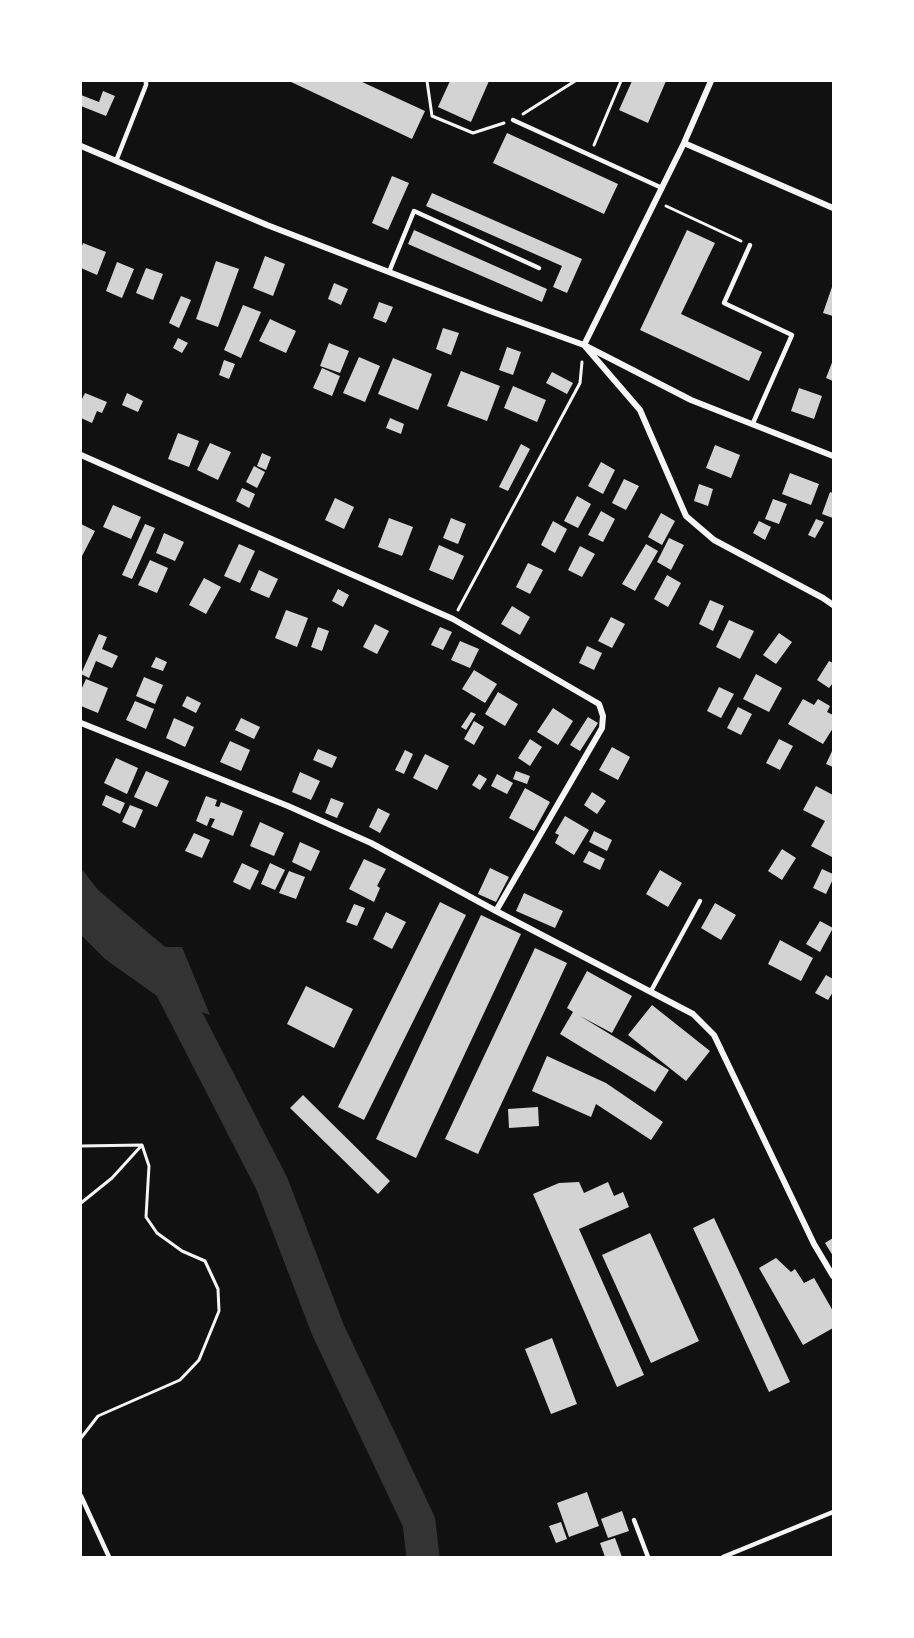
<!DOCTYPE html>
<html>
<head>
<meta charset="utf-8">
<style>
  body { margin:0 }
  #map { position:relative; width:914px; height:1638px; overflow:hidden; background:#111; font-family:"Nunito Sans",sans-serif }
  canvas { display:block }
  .frame { position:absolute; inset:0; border:82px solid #fff; pointer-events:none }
</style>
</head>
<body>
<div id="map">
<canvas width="914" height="1638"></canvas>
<div class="frame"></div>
</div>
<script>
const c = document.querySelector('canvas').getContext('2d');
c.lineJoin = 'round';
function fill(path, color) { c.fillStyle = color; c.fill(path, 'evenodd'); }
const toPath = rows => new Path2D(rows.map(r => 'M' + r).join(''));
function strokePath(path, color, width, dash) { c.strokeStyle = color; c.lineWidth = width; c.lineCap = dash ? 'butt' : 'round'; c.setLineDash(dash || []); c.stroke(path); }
fill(toPath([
  [81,868,98,890,165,947,182,947,210,1015,157,996,105,959,81,935]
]), '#333');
strokePath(toPath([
  [157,965,162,970,272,1184,328,1330,419,1522,423,1557]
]), '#333', 33);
fill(toPath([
  [289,81,360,81,425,111,412,139],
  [450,81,489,81,471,122,438,107],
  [632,81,666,81,648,123,619,110],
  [103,91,115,96,106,116,81,106,81,95,99,102],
  [507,133,618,184,604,214,493,163],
  [392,176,409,183,388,230,372,223],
  [432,193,582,259,567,293,553,287,562,266,426,206],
  [414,230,547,289,542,302,408,244],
  [687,230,715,243,681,314,762,352,749,381,640,330],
  [83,243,106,252,97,275,81,268,81,249],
  [265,256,285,264,273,296,253,288],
  [216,261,239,269,218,327,196,319],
  [117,262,134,269,122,298,106,291],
  [146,268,163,274,153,300,136,293],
  [334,283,348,289,341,305,328,299],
  [833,284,833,316,823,313],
  [181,296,191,300,179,328,169,323],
  [379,302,393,307,386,323,373,318],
  [243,305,261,312,241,358,224,350],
  [270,319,296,331,286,353,259,341],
  [443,328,459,333,451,355,436,349],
  [178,338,188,343,182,353,173,348],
  [329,343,349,351,340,373,320,366],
  [507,347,521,352,513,375,499,370],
  [359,357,380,366,365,402,343,393],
  [393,358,432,374,418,410,378,394],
  [224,360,235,364,229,379,219,375],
  [833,360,833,381,826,378],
  [322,368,340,376,332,396,313,388],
  [461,371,500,386,487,421,447,406],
  [552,372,573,383,567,394,546,383],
  [513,386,546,400,537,422,504,408],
  [799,388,822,396,814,419,791,411],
  [85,393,107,402,102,413,97,411,92,423,81,418,81,401],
  [127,393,143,401,138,412,122,405],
  [390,418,404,424,401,434,386,428],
  [178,433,199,441,189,467,168,459],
  [210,443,231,452,218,480,197,470],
  [521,444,530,449,508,491,499,487],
  [715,445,740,455,731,478,706,468],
  [262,453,271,457,266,470,257,466],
  [601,462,615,470,603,494,588,486],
  [254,466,265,472,257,488,246,482],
  [790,473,819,484,811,505,782,494],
  [624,479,639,486,626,510,612,503],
  [699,484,713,489,708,506,694,501],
  [242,488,255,494,249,508,236,501],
  [830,492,833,493,833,518,822,514],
  [577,496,591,504,578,528,564,521],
  [335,498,354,507,344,529,325,520],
  [773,499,787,504,779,524,765,519],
  [113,505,141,517,131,539,103,527],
  [601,511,615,519,603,542,588,535],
  [661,513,675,521,662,545,648,537],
  [389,518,413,527,402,556,378,547],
  [451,518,466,524,458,544,443,538],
  [816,519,824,522,815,538,808,535],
  [553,521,567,529,555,553,541,545],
  [759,521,771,527,765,540,753,533],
  [81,524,95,531,81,558],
  [145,524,155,528,132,579,122,575],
  [164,533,184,542,175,561,156,553],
  [669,538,684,545,671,570,657,562],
  [239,544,255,551,240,583,224,576],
  [646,544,658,551,635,591,622,584],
  [439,545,464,556,453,580,429,570],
  [580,546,595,554,582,577,568,570],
  [150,560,168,568,157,593,138,585],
  [528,563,543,570,530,594,516,587],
  [259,570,278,579,269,598,250,590],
  [667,575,681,583,668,607,654,599],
  [204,578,221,587,206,614,189,605],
  [338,589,349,595,343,607,332,601],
  [710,600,724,606,713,631,699,624],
  [512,606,530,617,520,635,501,624],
  [286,610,308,618,297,647,275,638],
  [611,617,625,624,612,648,598,641],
  [729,620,754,631,740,659,716,647],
  [375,624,389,631,377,654,363,647],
  [318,627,329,631,322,651,311,647],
  [440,627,452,632,443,650,431,645],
  [779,633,792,642,776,664,763,655],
  [99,634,107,637,102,649,118,656,112,668,96,661,89,678,81,674],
  [460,641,479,649,470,668,451,660],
  [587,646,602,653,594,670,579,663],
  [156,657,167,662,163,671,151,667],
  [829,661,833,663,833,683,829,688,817,680],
  [474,670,497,684,485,703,462,689],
  [756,674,782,688,769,712,743,699],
  [144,677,163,685,155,704,136,696],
  [86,679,108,688,98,713,81,706,81,690],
  [719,687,734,694,721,718,707,711],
  [498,692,518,704,505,726,485,714],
  [187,696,201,703,196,713,182,706],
  [803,699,814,705,818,699,830,706,827,712,833,715,833,728,823,744,788,724],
  [135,701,154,709,146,729,126,720],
  [738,707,752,714,741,735,727,728],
  [553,708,573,721,558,745,537,732],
  [471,712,476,714,466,730,461,727],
  [588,717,598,723,580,751,570,745],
  [174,718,194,727,185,747,166,738],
  [241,718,260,727,254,739,235,730],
  [474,721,484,727,474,745,464,739],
  [530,739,542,747,530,766,518,758],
  [779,739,793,746,780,770,766,763],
  [230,741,250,750,241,771,220,762],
  [612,747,630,757,618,780,599,770],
  [318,749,337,757,332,768,313,760],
  [833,749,833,767,826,764],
  [405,750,413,754,404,774,395,770],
  [425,754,449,766,437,790,413,778],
  [116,758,138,768,127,794,104,783],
  [146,771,169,781,157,807,134,797],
  [516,771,530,776,527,784,513,779],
  [300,772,320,781,311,800,292,792],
  [479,774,487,779,480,790,472,785],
  [497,774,513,783,507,794,491,786],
  [816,786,833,795,832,857,811,846,825,821,803,810],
  [525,788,550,802,534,831,509,818],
  [592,792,606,801,597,814,584,805],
  [106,795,125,803,120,814,102,805],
  [206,796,217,800,215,806,219,807,221,802,243,811,233,836,211,827,215,819,210,818,207,826,196,821],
  [331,798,344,803,337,818,325,813],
  [130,805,143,810,135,828,122,822],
  [378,808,390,814,380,833,369,827],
  [565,816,589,830,574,855,555,843,559,835,555,833],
  [260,822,284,833,274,856,250,846],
  [594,831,612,840,607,851,589,842],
  [194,833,210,840,202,858,185,851],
  [300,842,320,851,311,871,292,862],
  [782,849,796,858,782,880,768,871],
  [589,851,605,859,600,870,583,862],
  [364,859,386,869,377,886,380,888,374,902,349,889],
  [242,863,259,871,250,890,233,882],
  [270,863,285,870,275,890,261,884],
  [490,868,509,877,496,902,478,894],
  [822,869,833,874,833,879,826,894,813,888],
  [660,870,682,883,668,907,646,894],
  [289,871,305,877,296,899,279,893],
  [524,893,563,911,555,928,516,911],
  [440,902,466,915,364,1120,338,1107],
  [715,903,736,915,721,940,701,928],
  [354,904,365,908,357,926,346,922],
  [386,912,406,922,392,949,373,939],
  [481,915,521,934,416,1158,376,1139],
  [820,921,833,928,820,952,806,944],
  [780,940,813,958,801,981,768,964],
  [535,948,567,963,478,1154,445,1139],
  [587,971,632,996,612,1033,580,1016,669,1070,655,1092,560,1034,573,1012,567,1008],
  [826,975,833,979,833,992,828,1000,815,993],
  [306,986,353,1009,334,1048,287,1024],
  [652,1005,710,1051,686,1081,628,1035],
  [547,1056,606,1083,663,1122,651,1140,596,1104,591,1117,532,1091],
  [303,1095,390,1181,378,1194,290,1108],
  [538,1107,539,1126,509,1128,508,1109],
  [579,1182,584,1193,608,1182,614,1196,623,1192,629,1207,579,1229,644,1375,617,1387,533,1194,559,1183],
  [714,1218,790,1382,769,1392,693,1228],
  [650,1233,699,1341,651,1363,602,1255],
  [833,1238,833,1256,825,1243],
  [776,1258,791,1272,795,1269,804,1283,814,1278,833,1311,833,1328,803,1345,759,1268],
  [552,1338,577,1404,551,1414,525,1349],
  [587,1492,599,1526,569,1537,557,1503],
  [622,1511,629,1531,608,1538,601,1519],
  [561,1522,567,1539,556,1543,549,1526],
  [615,1538,622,1557,605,1557,600,1543]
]), '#d3d3d3');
strokePath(toPath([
  [427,81,432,116,473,133,504,123],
  [523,114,575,81],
  [594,145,621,81],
  [666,206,741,241],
  [458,610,580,383,582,362],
  [81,1146,142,1145,149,1166,146,1217,157,1233,182,1251,205,1261,218,1289,219,1311,199,1360,180,1380,98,1416,81,1438],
  [81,1203,112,1178,142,1145]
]), '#f5f5f5', 3);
strokePath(toPath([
  [513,120,662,188],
  [116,161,146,85,146,81],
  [750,245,724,303,792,335,753,423],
  [389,272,414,211,539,268],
  [651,991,700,901],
  [81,1496,109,1557],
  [634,1520,648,1557],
  [723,1557,833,1512]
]), '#f5f5f5', 4.5);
strokePath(toPath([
  [711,81,684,143,584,345,640,410,686,516,714,540,823,598,833,605],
  [684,143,833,208],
  [81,146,267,225,490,311,584,345,691,400,833,456],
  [81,455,453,619,599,704,603,716,602,728,496,911],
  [81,723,288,806,371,843,496,911,693,1014,714,1035,814,1244,833,1276]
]), '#f5f5f5', 6);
</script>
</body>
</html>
